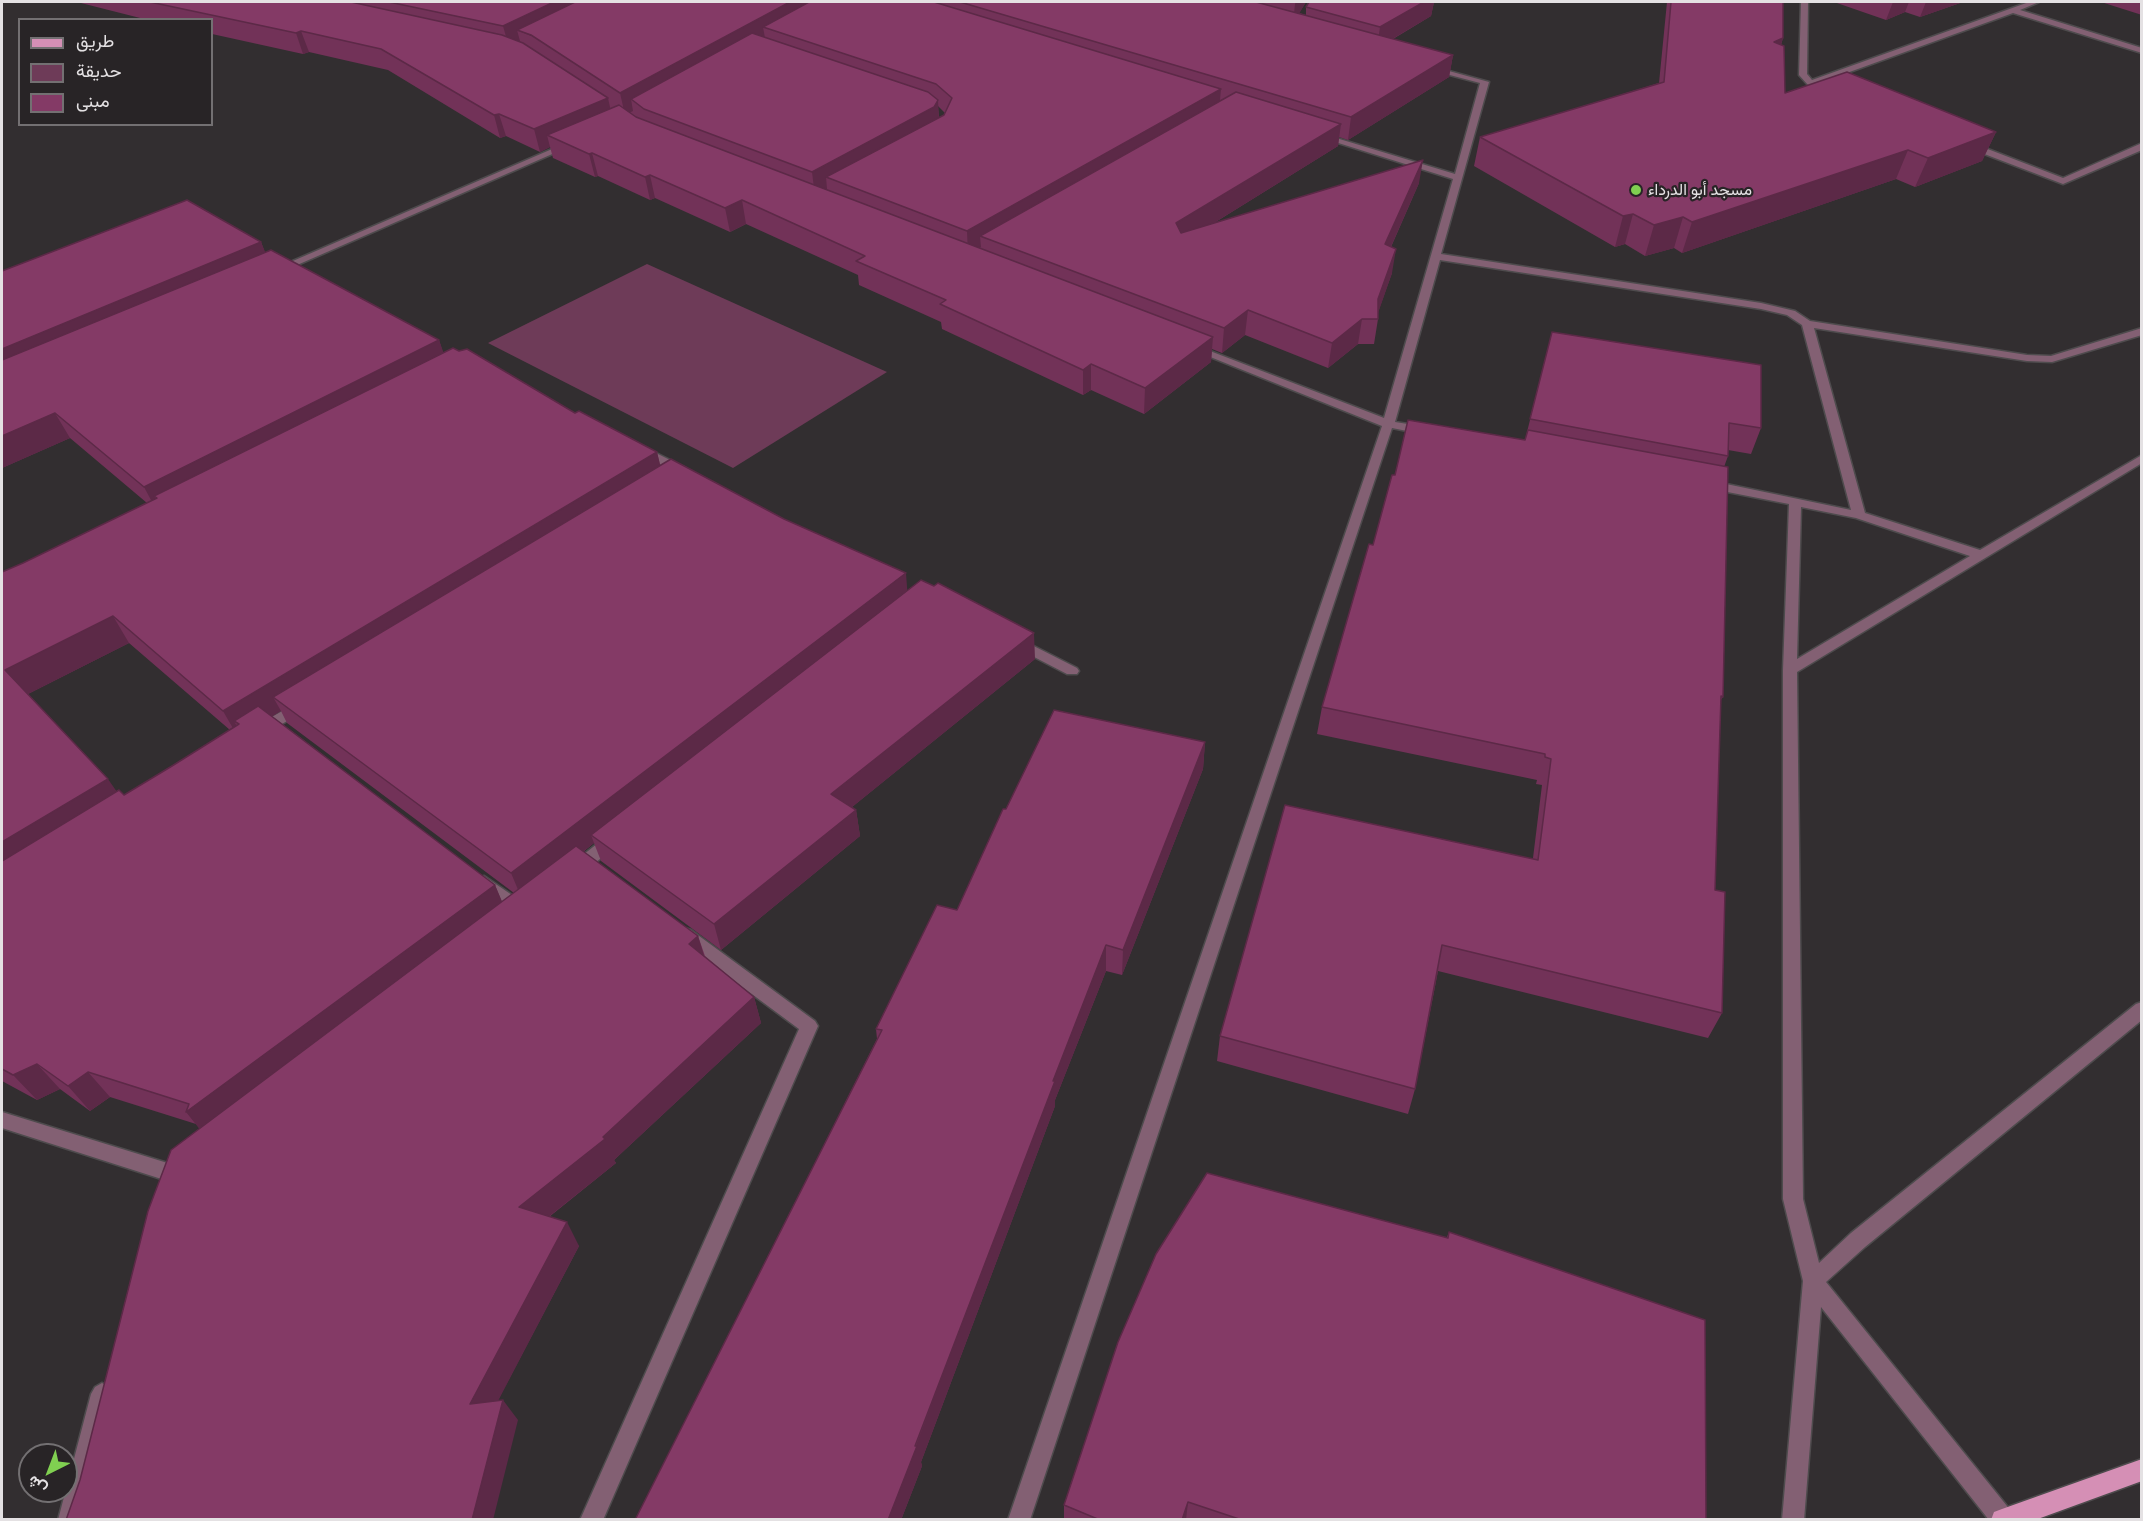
<!DOCTYPE html>
<html>
<head>
<meta charset="utf-8">
<style>
  body { margin:0 }
  #map { position:relative; width:2143px; height:1521px; overflow:hidden; background:#322e30; font-family:"Roboto Serif",Vazirmatn,serif }
  canvas { display:block }
  .frame { position:absolute; inset:0; border:3px solid #e4e1e3; pointer-events:none }
  .legend { position:absolute; left:18px; top:18px; width:195px; height:108px; box-sizing:border-box; background:#282426; border:2px solid #737072; margin:0; padding:8px 10px; list-style:none; font-size:18px; color:#e4e1e3 }
  .legend li { display:flex; align-items:center; gap:12px; height:30px }
  .legend b { width:30px; border:2px solid #737072 }
  .north { position:absolute; left:18px; top:1443px; width:60px; height:60px; box-sizing:border-box; background:#282426; border:2px solid #737072; border-radius:50%; rotate:222deg; font-size:16px; font-weight:700; line-height:24px; text-align:center; color:#e4e1e3 }
  .north::after { content:''; display:block; margin:auto; width:21px; height:27px; background:#80d051; clip-path:polygon(50% 0,100% 100%,50% 72%,0 100%) }
</style>
</head>
<body>
<div id="map">
<canvas width="2143" height="1521"></canvas>
<div class="frame"></div>
<ul class="legend">
<li><b style="height:8px;background:#d58fb5"></b>طريق</li>
<li><b style="height:16px;background:#6e3b58"></b>حديقة</li>
<li><b style="height:16px;background:#843a66"></b>مبنى</li>
</ul>
<div class="north">ش</div>
</div>
<script>
const c = document.querySelector('canvas').getContext('2d');
c.lineJoin = 'round';
function fill(path, color) { c.fillStyle = color; c.fill(path, 'evenodd'); }
const toPath = rows => new Path2D(rows.map(r => 'M' + r).join(''));
function strokePath(path, color, width, dash) { c.strokeStyle = color; c.lineWidth = width; c.lineCap = dash ? 'butt' : 'round'; c.setLineDash(dash || []); c.stroke(path); }
function drawText(font, color, halo, rows, align = 'center') {
  c.font = font + ' "Roboto Serif",Vazirmatn,serif'; c.lineWidth = 4.5; c.setLineDash([]); c.textBaseline = 'middle'; c.strokeStyle = halo; c.fillStyle = color; for (const [text, x, y, turn = 0] of rows) {
    c.save(); c.translate(x, y); c.rotate((+turn || 0) * Math.PI / 180); c.textAlign = isNaN(turn) ? turn : align; if (halo) c.strokeText(text, 0, 0); c.fillText(text, 0, 0); c.restore();
  }
}
fill(toPath([
  [647,264,887,372,733,468,488,343]
]), '#6e3b58');
const minor = toPath([
  [1801,2,1808,2,1807,74,1812,80,2029,2,2039,2,2020,10,2142,48,2142,53,2013,13,1819,83,1833,88,1833,92,1830,93,1808,85,1799,75,1801,2],
  [1427,65,1489,82,1441,254,1761,303,1795,311,1810,321,2027,355,2051,356,2142,328,2142,335,2052,362,2027,361,1814,328,1865,513,1980,550,2142,455,2142,463,1797,672,1803,1199,1819,1263,1851,1233,2136,1004,2142,1002,2142,1020,1865,1247,1826,1282,2011,1511,2014,1520,1989,1520,1821,1307,1804,1520,1782,1520,1803,1281,1783,1199,1783,670,1789,504,1707,488,1701,484,1707,480,1851,510,1802,325,1787,315,1761,309,1440,260,1395,422,1427,427,1433,431,1427,435,1392,428,1030,1520,1008,1520,1382,426,1188,348,1189,346,1197,346,1384,418,1453,179,1316,136,1323,134,1455,174,1480,83,1427,69,1427,65],
  [1801,507,1856,518,1970,556,1797,659,1801,507],
  [566,143,573,145,281,272,272,270,566,143],
  [1966,143,1972,143,2063,178,2142,143,2142,150,2063,184,1966,147,1966,143],
  [640,445,686,468,688,471,686,474,678,474,636,452,636,446,640,445],
  [1016,637,1077,668,1079,671,1077,674,1067,674,1011,645,1009,642,1016,637],
  [300,701,307,706,305,710,264,735,254,735,252,731,254,727,300,701],
  [613,834,619,836,621,840,619,844,581,874,575,876,569,874,567,870,569,866,607,836,613,834],
  [484,876,528,906,530,911,528,916,522,918,516,916,478,886,476,882,478,878,484,876],
  [685,928,691,930,815,1021,818,1026,603,1520,580,1520,799,1029,679,940,677,935,679,930,685,928],
  [2,1112,174,1165,181,1168,184,1174,181,1180,174,1183,2,1128,2,1112],
  [102,1383,109,1387,113,1394,80,1520,58,1520,91,1394,95,1387,102,1383]
]);
const major = toPath([
  [2142,1459,2142,1481,2035,1520,1991,1520,1994,1512,2002,1509,2142,1459]
]);
strokePath(minor, '#4e4b4d', 3);
strokePath(major, '#4e4b4d', 3);
fill(minor, '#836073');
fill(major, '#d58fb5');
fill(toPath([
  [77,2,1306,2,1299,13,1306,15,1306,7,1309,2,1434,2,1431,16,1393,39,1453,55,1449,77,1348,140,1339,137,1338,146,1214,223,1419,183,1391,247,1392,273,1378,312,1378,319,1374,344,1358,344,1328,368,1245,335,1222,353,1212,349,1211,362,1144,414,1091,390,1083,395,942,329,941,322,859,285,858,275,746,224,730,232,655,198,650,200,598,176,595,177,553,158,550,147,540,152,506,136,500,138,388,70,309,52,303,54,212,34,212,20,148,20],
  [938,106,945,113,944,115,939,117],
  [1667,2,1783,2,1783,38,1781,45,1785,93,1996,132,1982,161,1915,187,1896,179,1682,253,1674,248,1645,256,1625,244,1615,247,1474,166,1480,137,1659,83],
  [1834,2,1963,2,1920,17,1905,12,1886,20],
  [2101,2,2142,2,2142,15],
  [261,242,265,253,439,340,443,353,575,413,657,452,660,465,907,591,1035,659,852,807,856,810,860,836,721,950,601,861,594,843,583,852,698,936,705,956,754,997,761,1023,614,1160,616,1163,549,1217,579,1246,498,1400,518,1420,200,1129,196,1124,110,1097,90,1111,60,1089,37,1100,2,1081,2,572,23,563,147,503,70,438,2,468,2,271],
  [129,643,230,730,124,795,117,792,28,694],
  [281,711,287,723,514,893,502,902,495,885,272,716],
  [1552,332,1761,428,1751,454,1728,450,1728,456,1724,467,1723,697,1720,701,1715,890,1722,1013,1708,1038,1438,971,1415,1089,1408,1114,1217,1061,1220,1036,1533,858,1542,785,1536,784,1537,780,1317,734,1322,707,1395,475,1525,440],
  [1205,742,1203,769,1122,975,1106,971,1055,1100,1055,1106,921,1462,922,1466,901,1520,635,1520,877,1039,876,1029,957,910],
  [1449,1232,1706,1520,1064,1520,1064,1505,1447,1237]
]), '#723258');
fill(toPath([
  [554,2,602,2,531,36,517,30,520,41,509,47,503,26],
  [790,2,830,2,763,27,765,38,631,99,633,111,625,115,620,93],
  [1296,2,1306,2,1293,24,1295,4],
  [1424,2,1434,2,1431,16,1377,48,1380,27],
  [1893,2,1909,2,1905,12,1886,20],
  [1926,2,1963,2,1920,17],
  [301,31,309,52,303,54,296,33],
  [1783,38,1774,66,1774,42],
  [1453,55,1449,77,1348,140,1351,117],
  [1221,89,1219,111,980,236,981,247,968,255,967,231],
  [608,98,613,121,547,135,550,147,540,152,534,129],
  [938,100,939,122,826,177,827,189,815,196,812,172],
  [499,114,506,136,500,138,494,115],
  [1341,124,1338,146,1175,247,1176,223],
  [1996,132,1982,161,1915,187,1928,158],
  [1908,150,1896,179,1682,253,1692,222],
  [592,153,598,176,595,177,589,154],
  [1423,160,1419,183,1381,269,1385,244],
  [650,175,655,198,650,200,645,177],
  [742,200,746,224,730,232,725,208],
  [1633,214,1625,244,1615,247,1623,216],
  [1683,217,1674,248,1645,256,1654,225],
  [261,242,271,266,2,381,2,349],
  [1396,249,1392,273,1376,319,1378,299],
  [1248,310,1245,335,1222,353,1224,328],
  [1362,319,1358,344,1328,368,1332,343],
  [1213,337,1211,362,1144,414,1145,388],
  [439,340,448,365,154,496,163,511,158,513,144,487],
  [1091,364,1091,390,1083,395,1083,370],
  [55,413,70,438,2,468,2,436],
  [657,452,663,477,273,697,281,711,244,734,239,724,234,721,242,735,238,737,223,711],
  [906,573,908,600,591,835,594,843,522,899,511,873],
  [113,616,129,643,24,696,5,670],
  [1034,633,1035,659,836,820,831,794],
  [1205,742,1203,769,1122,975,1123,950],
  [108,779,126,805,2,882,2,842],
  [856,810,860,836,721,950,714,924],
  [495,885,506,911,206,1137,186,1112],
  [698,936,706,962,689,944],
  [1106,945,1106,971,1055,1100,1055,1106,921,1462,922,1466,901,1520,888,1520,1053,1081],
  [754,997,761,1023,614,1160,616,1163,532,1230,519,1207,603,1137],
  [37,1064,60,1089,37,1100,13,1075],
  [88,1072,110,1097,90,1111,68,1086],
  [567,1222,579,1246,486,1424,470,1404],
  [503,1400,518,1420,493,1520,472,1520],
  [1188,1502,1186,1520,1182,1520]
]), '#5c2947');
const building = toPath([
  [150,2,351,2,502,35,523,43,608,98,534,129,499,114,494,115,381,49,301,31,296,33,150,2],
  [389,2,554,2,503,26,389,2],
  [575,2,790,2,620,93,531,35,517,30,575,2],
  [809,2,934,2,1221,89,967,231,826,177,944,115,952,98,936,84,763,27,809,2],
  [960,2,1256,2,1453,55,1351,117,960,2],
  [1309,2,1424,2,1380,27,1306,7,1309,2],
  [1671,2,1783,2,1783,38,1774,42,1784,46,1785,93,1847,72,1996,132,1928,158,1908,150,1692,222,1683,217,1654,225,1633,214,1623,216,1480,137,1664,82,1671,2],
  [752,33,928,92,938,100,934,107,812,172,644,109,631,99,752,33],
  [1236,92,1341,124,1176,223,1181,233,1423,160,1385,244,1396,249,1378,299,1378,319,1362,319,1332,343,1248,310,1224,328,980,236,1236,92],
  [619,105,636,117,1213,337,1145,388,1091,364,1083,370,940,304,946,300,856,261,865,256,742,200,725,208,650,175,645,177,592,153,589,154,547,135,619,105],
  [187,200,261,242,2,349,2,271,187,200],
  [271,250,439,340,144,487,55,413,2,436,2,360,271,250],
  [1552,332,1761,365,1761,428,1729,423,1728,456,1530,419,1552,332],
  [453,348,459,351,467,349,575,413,579,411,657,452,223,711,113,616,5,670,108,779,2,842,2,572,23,563,157,498,154,496,453,348],
  [1408,420,1525,440,1528,430,1728,467,1723,697,1721,696,1715,890,1725,892,1722,1013,1442,945,1415,1089,1220,1036,1285,805,1538,860,1551,759,1545,757,1545,754,1322,707,1369,544,1373,545,1392,475,1395,475,1408,420],
  [671,459,784,519,906,573,511,873,273,697,671,459],
  [921,580,934,586,938,583,1034,633,831,794,856,810,714,924,591,835,921,580],
  [258,706,495,885,186,1112,189,1104,88,1072,68,1086,37,1064,13,1075,2,1069,2,861,119,790,124,795,172,766,239,724,234,721,258,706],
  [1054,710,1205,742,1123,950,1106,945,1053,1081,1055,1081,915,1446,917,1446,888,1520,635,1520,882,1030,876,1029,937,905,957,910,1003,809,1006,809,1054,710],
  [576,846,698,936,689,944,754,997,603,1137,605,1139,519,1207,567,1222,470,1404,503,1400,472,1520,66,1520,80,1480,148,1211,171,1150,576,846],
  [1207,1173,1448,1238,1449,1232,1705,1320,1706,1519,1242,1520,1188,1502,1182,1520,1100,1520,1064,1505,1118,1342,1156,1254,1207,1173]
]);
fill(building, '#843a66');
strokePath(building, '#5c2947', 1.5);
for (const [x, y, r, color] of [
  [1636,190,6,"#80d051"]
]) { const dot = new Path2D(); dot.arc(x, y, r, 0, 2 * Math.PI); c.fillStyle = color; c.fill(dot); strokePath(dot, '#282426', 2); }
drawText('16px', '#e4e1e3', '#282426', [
  ["مسجد أبو الدرداء",1648,190]
], 'left');
</script>
</body>
</html>
